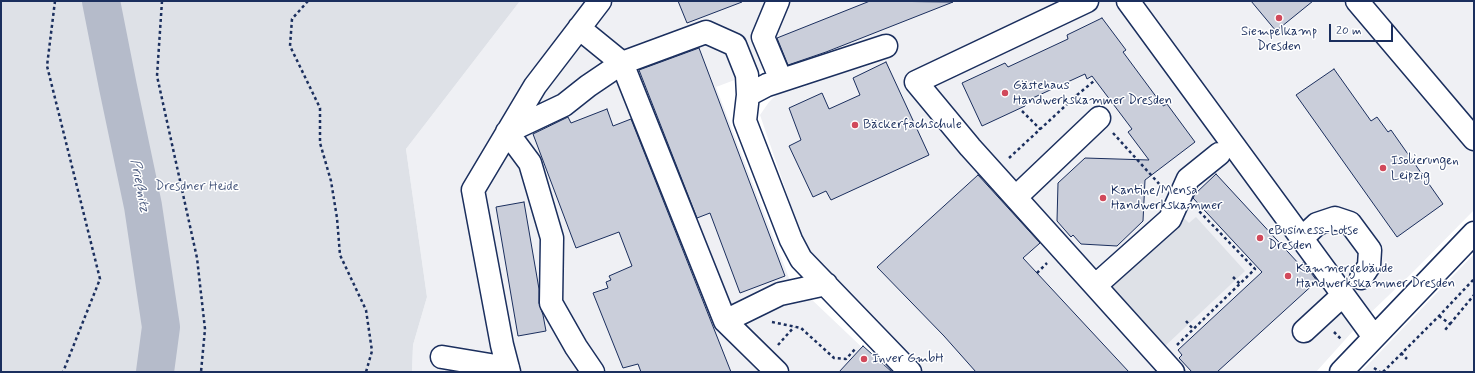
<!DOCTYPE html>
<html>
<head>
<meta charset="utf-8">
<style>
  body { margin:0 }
  #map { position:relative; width:1475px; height:373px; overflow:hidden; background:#fff; font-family:Mynerve,sans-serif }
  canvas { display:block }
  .frame { position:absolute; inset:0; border:2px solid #1b2f5e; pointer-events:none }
  .scale { position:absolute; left:1329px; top:24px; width:64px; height:18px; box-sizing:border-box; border:2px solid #1b2f5e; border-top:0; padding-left:5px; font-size:12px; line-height:14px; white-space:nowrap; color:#1b2f5e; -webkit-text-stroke:3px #fff; paint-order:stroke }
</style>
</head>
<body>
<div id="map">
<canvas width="1475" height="373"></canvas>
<div class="frame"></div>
<div class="scale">20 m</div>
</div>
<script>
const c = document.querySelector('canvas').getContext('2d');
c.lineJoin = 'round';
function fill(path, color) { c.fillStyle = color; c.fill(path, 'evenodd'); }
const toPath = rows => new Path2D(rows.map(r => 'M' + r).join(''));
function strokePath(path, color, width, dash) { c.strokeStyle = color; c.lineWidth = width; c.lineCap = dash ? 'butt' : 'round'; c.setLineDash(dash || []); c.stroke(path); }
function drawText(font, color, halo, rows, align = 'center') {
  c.font = font + ' Mynerve,sans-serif'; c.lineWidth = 3; c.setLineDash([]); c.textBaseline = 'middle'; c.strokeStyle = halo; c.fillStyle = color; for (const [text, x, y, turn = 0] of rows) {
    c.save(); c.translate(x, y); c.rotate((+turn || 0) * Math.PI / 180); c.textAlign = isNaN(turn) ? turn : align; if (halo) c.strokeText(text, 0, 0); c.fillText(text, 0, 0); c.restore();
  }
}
fill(toPath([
  [520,1,1474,1,1474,210,1412,273,1362,321,1316,372,923,372,808,255,760,115,769,102,782,89,775,78,769,67,716,87,789,278,888,372,412,372,413,345,427,297,406,149],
  [1474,254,1474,372,1361,372]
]), '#eff0f4');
fill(toPath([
  [1,1,520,1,406,149,427,297,413,345,412,372,1,372],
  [1181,215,1189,223,1196,217,1245,271,1164,347,1108,284]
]), '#dee1e7');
strokePath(toPath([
  [101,1,118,87,143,206,161,327,155,372]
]), '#b5bbca', 38);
const building = toPath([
  [678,1,742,1,742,2,687,23,678,1],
  [870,1,953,2,826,52,788,65,777,38,870,1],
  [1251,1,1313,1,1276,31,1251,1],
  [1102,18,1126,50,1123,52,1163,106,1167,104,1195,142,1145,180,1143,221,1117,246,1081,244,1073,235,1071,237,1057,221,1058,183,1085,158,1149,160,1128,132,1132,129,1092,76,1087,79,1085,74,1024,102,1025,106,982,126,962,83,1005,63,1008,67,1068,39,1067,35,1102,18],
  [699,48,785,276,740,293,710,213,697,218,639,70,699,48],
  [886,62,929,155,831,200,826,191,813,197,789,146,801,140,789,108,822,93,829,109,860,95,853,78,886,62],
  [1334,69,1371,121,1377,117,1388,132,1391,130,1443,204,1397,237,1296,95,1334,69],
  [607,109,613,126,631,119,731,372,641,372,638,364,623,368,593,293,608,288,606,282,611,280,609,276,632,266,619,232,576,248,533,134,568,117,571,123,607,109],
  [1216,174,1300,265,1303,262,1317,281,1217,372,1192,372,1179,358,1182,355,1178,350,1262,272,1193,198,1195,194,1216,174],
  [978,175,1040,243,1023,258,1129,372,976,372,944,336,877,267,978,175],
  [524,202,539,289,539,303,543,315,546,331,518,336,496,207,524,202],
  [863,346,892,372,839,372,863,346]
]);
fill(building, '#caceda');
strokePath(building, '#1b2f5e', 1);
const minor = toPath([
  [778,1,763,37,781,80],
  [1087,1,916,82,970,147,1173,372],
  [1128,1,1374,337],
  [1357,1,1474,139],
  [579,28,622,63,588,86,564,105,507,132,530,163,552,238,551,303,576,347,593,372],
  [886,46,767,85,748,95,745,121,791,240,801,259,910,372],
  [748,95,747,75,735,45,706,32,622,63,725,321,777,372],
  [1016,197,1099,118],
  [1302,238,1317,224,1335,218,1350,223,1370,250,1369,266,1361,278],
  [1096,285,1170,219,1188,179,1219,154],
  [725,321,780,294,826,284],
  [1304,331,1343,295],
  [442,357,508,368],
  [509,372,502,345,473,190,535,86,600,1],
  [1341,372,1474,233]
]);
strokePath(minor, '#1b2f5e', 25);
strokePath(toPath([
  [55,1,47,66,100,279,63,372],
  [162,1,157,76,197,258,205,329,201,372],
  [308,1,292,19,290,46,320,108,320,143,331,181,337,218,340,255,366,310,372,351,366,372],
  [1077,95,1094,81],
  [1022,111,1040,129],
  [1113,133,1161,186],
  [1009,158,1077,95,1085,103],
  [1037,273,1047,263],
  [1233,277,1240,284],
  [1439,316,1450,324,1445,330],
  [1186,321,1193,329],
  [772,322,801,328,834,358,846,359,856,348],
  [1450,324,1474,295],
  [1334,332,1342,340],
  [778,345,794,327],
  [1177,345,1255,269,1198,210],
  [1401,353,1407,359],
  [1374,368,1380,372],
  [1383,372,1439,316,1474,279]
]), '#1b2f5e', 2.5, [3, 3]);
strokePath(minor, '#fff', 22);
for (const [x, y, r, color] of [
  [1279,18,4,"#d1495b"],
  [1005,93,4,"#d1495b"],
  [855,125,4,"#d1495b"],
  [1383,168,4,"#d1495b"],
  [1103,198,4,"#d1495b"],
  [1260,238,4,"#d1495b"],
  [1288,276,4,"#d1495b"],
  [864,359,4,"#d1495b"]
]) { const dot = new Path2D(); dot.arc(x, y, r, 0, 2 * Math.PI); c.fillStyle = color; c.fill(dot); strokePath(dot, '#fff', 1.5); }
drawText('13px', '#1b2f5e', '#fff', [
  ["Siempelkamp",1279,32,"center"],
  ["Dresden",1279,47,"center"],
  ["Gästehaus",1013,86],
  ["Handwerkskammer Dresden",1013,101],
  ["Bäckerfachschule",863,125],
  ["Isolierungen",1391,161],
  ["Leipzig",1391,176],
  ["Kantine/Mensa",1111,191],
  ["Handwerkskammer",1111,206],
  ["eBusiness-Lotse",1268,231],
  ["Dresden",1268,246],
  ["Kammergebäude",1296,269],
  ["Handwerkskammer Dresden",1296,284],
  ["Inver GmbH",872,359]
], 'left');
drawText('13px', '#4c5c80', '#fff', [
  ["Dresdner Heide",197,187]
]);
drawText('italic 14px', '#49597e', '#fff', [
  ["Prießnitz",139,186,79]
]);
</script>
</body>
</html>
